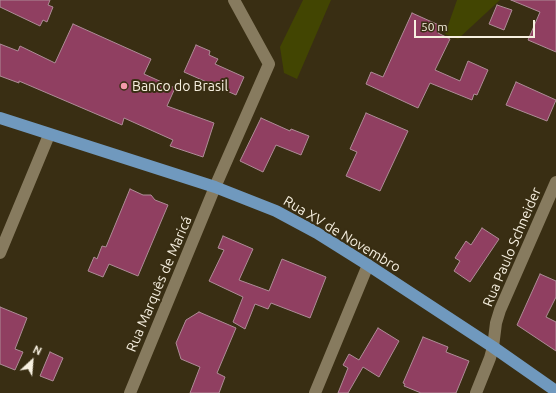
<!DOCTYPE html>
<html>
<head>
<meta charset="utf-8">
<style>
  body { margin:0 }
  #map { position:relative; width:556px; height:393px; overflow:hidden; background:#392e13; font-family:Ubuntu,sans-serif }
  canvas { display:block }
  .north { position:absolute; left:12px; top:341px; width:40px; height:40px; -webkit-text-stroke:3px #392e13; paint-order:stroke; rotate:26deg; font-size:11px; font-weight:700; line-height:16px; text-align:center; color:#f7f0e0 }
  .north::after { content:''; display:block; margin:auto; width:14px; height:18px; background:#f7f0e0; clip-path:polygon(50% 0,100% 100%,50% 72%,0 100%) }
  .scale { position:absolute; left:414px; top:20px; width:121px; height:18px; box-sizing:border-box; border:2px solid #f7f0e0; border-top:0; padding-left:5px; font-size:12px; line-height:14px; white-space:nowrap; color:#f7f0e0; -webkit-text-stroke:3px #392e13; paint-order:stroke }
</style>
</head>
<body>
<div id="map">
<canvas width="556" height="393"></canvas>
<div class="north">N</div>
<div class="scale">50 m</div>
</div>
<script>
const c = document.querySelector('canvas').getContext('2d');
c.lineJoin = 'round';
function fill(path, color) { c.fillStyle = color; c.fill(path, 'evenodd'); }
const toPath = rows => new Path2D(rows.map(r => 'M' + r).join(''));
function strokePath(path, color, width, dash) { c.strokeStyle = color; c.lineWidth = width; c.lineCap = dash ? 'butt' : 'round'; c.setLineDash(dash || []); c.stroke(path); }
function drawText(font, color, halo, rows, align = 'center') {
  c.font = font + ' Ubuntu,sans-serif'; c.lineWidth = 4; c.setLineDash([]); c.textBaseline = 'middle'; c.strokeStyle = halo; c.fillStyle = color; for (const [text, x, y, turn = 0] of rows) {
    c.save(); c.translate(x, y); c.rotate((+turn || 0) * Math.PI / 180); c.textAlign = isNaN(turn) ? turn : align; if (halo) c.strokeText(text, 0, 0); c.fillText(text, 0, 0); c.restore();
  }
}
fill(toPath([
  [303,0,331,0,297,79,284,73,280,47],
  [457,0,500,0,458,39,445,34]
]), '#424502');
const building = toPath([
  [0,0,50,0,48,5,53,7,47,22,43,20,40,26,0,7,0,0],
  [511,0,556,0,556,52,528,40,540,12,511,0],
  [497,5,512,10,504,30,489,24,497,5],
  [412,13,441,26,438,33,450,39,435,70,460,81,468,61,488,70,477,95,474,94,472,100,430,83,418,108,366,84,371,72,383,77,412,13],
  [73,24,151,59,144,74,175,88,167,106,214,123,203,157,170,146,173,140,124,118,122,125,26,84,19,81,19,83,0,76,0,44,18,51,20,46,55,63,73,24],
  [196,45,210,51,209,55,218,59,215,64,244,77,236,95,184,72,196,45],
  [516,82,556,100,547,121,506,105,516,82],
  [366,113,408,131,380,191,346,176,357,152,350,149,366,113],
  [261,118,290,131,291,129,309,136,301,155,276,145,263,172,240,161,261,118],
  [130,189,143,195,151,195,155,200,168,205,138,276,109,264,103,277,88,271,94,257,97,259,102,246,106,247,130,189],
  [482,228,499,239,470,282,454,271,460,261,455,258,466,241,471,245,482,228],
  [223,236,253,249,239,280,269,291,282,259,326,277,310,318,271,303,268,309,255,304,245,329,233,322,243,297,209,281,224,250,218,248,223,236],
  [540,274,556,281,556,297,546,317,556,322,556,351,517,325,540,274],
  [0,307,27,318,15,349,23,352,15,370,0,364,0,307],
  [199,312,236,328,217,373,225,377,219,393,190,393,200,367,181,359,176,343,186,320,199,312],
  [378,328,399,341,379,377,363,367,348,393,338,393,348,368,343,365,349,354,359,360,378,328],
  [423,337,448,347,446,352,469,361,456,393,421,393,404,386,405,384,403,383,423,337],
  [50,352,63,358,53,381,40,376,50,352]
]);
fill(building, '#903f61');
strokePath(building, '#ae8c97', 1);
strokePath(toPath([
  [0,253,49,135],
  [130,393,215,187,269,64,234,0],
  [315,393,368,265],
  [476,393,490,358,493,347]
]), '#877b5f', 12);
strokePath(toPath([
  [493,347,496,323,500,310,556,182]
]), '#877b5f', 12);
strokePath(toPath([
  [0,118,215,187,276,211,317,233,368,265,493,347,556,391]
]), '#7099be', 12);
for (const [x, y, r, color] of [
  [124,86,4,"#f39aaa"]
]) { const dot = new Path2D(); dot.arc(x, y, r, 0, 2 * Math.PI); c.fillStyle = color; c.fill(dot); strokePath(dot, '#392e13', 1.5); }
drawText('14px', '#f7f0e0', '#392e13', [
  ["Banco do Brasil",132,86]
], 'left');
drawText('14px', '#f7f0e0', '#392e13', [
  ["Rua XV de Novembro",342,234,31],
  ["Rua Paulo Schneider",512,247,-67],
  ["Rua Marquês de Maricá",159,284,-67]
]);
</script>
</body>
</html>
